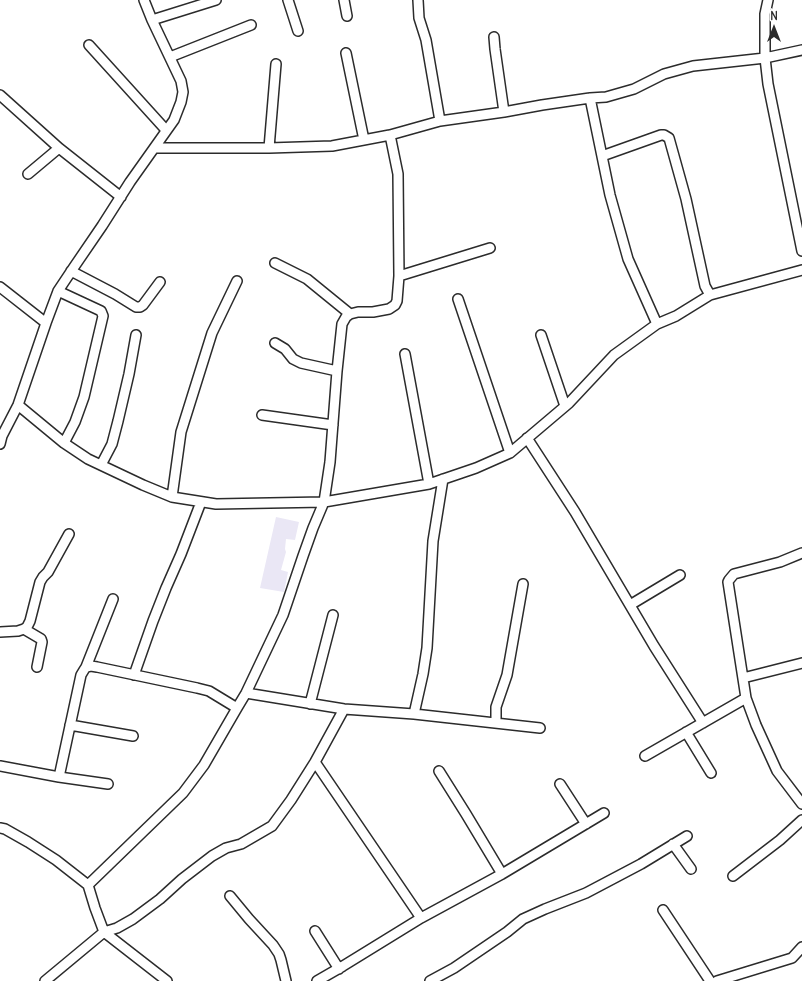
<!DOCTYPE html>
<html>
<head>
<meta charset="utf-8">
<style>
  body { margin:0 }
  #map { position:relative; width:802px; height:981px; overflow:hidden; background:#fff; font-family:Delius,sans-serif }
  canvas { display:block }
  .north { position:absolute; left:754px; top:8px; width:40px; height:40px; -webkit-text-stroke:3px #fff; paint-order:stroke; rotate:0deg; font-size:11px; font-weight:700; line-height:16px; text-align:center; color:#2b2b2b }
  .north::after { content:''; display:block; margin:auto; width:14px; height:18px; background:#2b2b2b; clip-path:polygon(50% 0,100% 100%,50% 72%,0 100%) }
</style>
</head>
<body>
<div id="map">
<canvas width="802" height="981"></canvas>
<div class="north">N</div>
</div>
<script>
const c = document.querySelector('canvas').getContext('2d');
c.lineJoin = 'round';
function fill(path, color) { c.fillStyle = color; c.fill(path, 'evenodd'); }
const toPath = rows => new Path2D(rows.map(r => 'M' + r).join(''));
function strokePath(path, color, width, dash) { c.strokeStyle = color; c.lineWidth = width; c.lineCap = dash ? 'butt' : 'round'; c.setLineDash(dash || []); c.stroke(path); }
fill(toPath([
  [276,517,299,522,295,540,286,539,285,549,286,552,281,570,288,572,284,592,260,588]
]), '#eae7f5');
const minor = toPath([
  [288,0,298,31],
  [344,0,347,16],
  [418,0,419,18,426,40,440,121],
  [768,0,765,14,765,58,768,84,802,251],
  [152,20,216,0],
  [494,37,495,49,504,112],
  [89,45,166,130],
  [346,53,364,140],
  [170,57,251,25],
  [0,95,59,148],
  [590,98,610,195,628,259,657,324],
  [155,148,269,148,332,146,390,135,440,121,504,112,542,105,590,98,606,97,634,89,664,74,693,66,765,58,802,50],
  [269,148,276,64],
  [602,156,661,135,664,135,669,138,686,199,705,286,710,295],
  [28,174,59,148,121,197],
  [275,263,307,279,350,314],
  [71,271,115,294,136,307,140,307,143,305,160,282],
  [399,276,490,248],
  [0,287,46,323],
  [58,291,101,311,103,316,84,397,75,422,64,443],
  [458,299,510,453],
  [541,335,565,406],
  [275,343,285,349,293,359,301,363,337,371],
  [405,354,429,484],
  [18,405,64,443,88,459,143,485,172,497,216,504,324,502,429,484,476,468,510,453,569,403,614,355,657,324,676,316,710,295,802,270],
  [262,415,333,425],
  [527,438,575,512,654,646,703,723],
  [0,444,2,436,18,405,46,323,58,291,74,267,102,226,130,182,174,120,181,102,183,92,181,81,152,20,144,0],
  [101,465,112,444,118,421,129,374,136,335],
  [172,497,181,432,212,333,237,281],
  [802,553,780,562,734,574,729,580,728,582,746,698,756,725,777,771,802,804],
  [630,605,680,575],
  [24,629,41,639,42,642,37,667],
  [0,632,18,631,24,629,27,627,30,621,40,582,43,577,48,572,69,534],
  [86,667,91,666,97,667,197,688,209,691,237,708],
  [134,675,153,621,166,588,181,554,201,502],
  [743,678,802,663],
  [246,693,344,709,414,714,540,728],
  [310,704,333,615],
  [414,714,423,674,427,648,433,541,443,479],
  [496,723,496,707,507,675,523,584],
  [70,725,133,736],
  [686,732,711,773],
  [645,756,746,698],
  [315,762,421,918],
  [0,766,59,777,108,784],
  [439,771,466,814,502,874],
  [59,777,81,675,84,670,86,667,113,599],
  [560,784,586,824],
  [0,828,5,829,28,842,56,860,88,885,95,908,104,932,167,981],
  [673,844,691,869],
  [733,876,780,840,802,820],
  [88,885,183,793,204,765,237,708,246,693,283,615,303,556,313,528,324,502,330,462,337,371,342,324,346,317,350,314,358,312,373,312,389,309,395,305,397,301,399,276,398,174,390,135],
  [230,896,249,919,273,945,279,954,281,960,286,981],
  [663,910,710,981],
  [315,931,339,969],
  [45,981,104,932,117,928,133,919,160,899,182,879,212,856,226,848,241,844,272,826,291,800,315,762,344,709],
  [317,981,343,966,421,918,502,874,604,813],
  [430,981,454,968,507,932,523,919,545,909,586,893,641,864,687,836],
  [717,981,792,958,802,947]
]);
strokePath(minor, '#2b2b2b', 12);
strokePath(minor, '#fff', 9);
</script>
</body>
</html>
